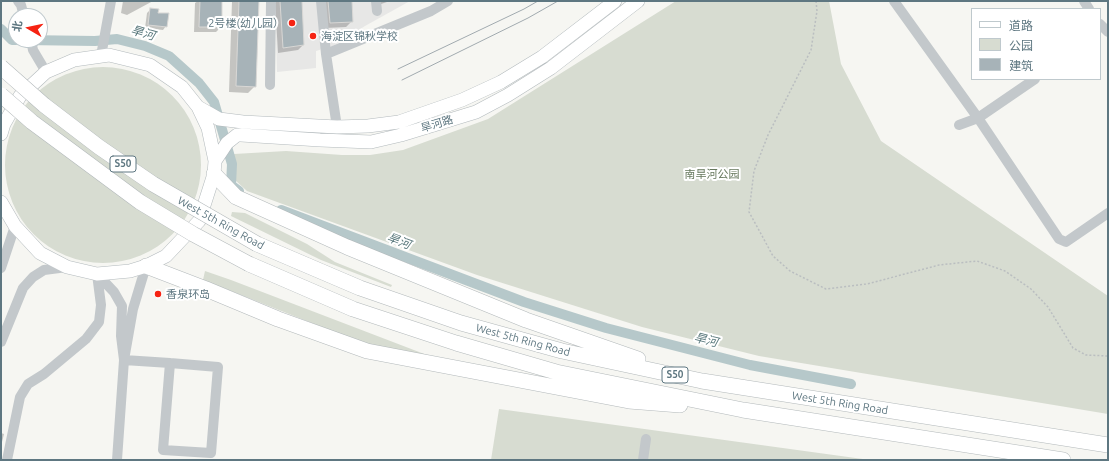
<!DOCTYPE html>
<html>
<head>
<meta charset="utf-8">
<style>
  body { margin:0 }
  #map { position:relative; width:1109px; height:461px; overflow:hidden; background:#f6f6f2; font-family:Ubuntu,"Noto Sans SC",sans-serif }
  canvas { display:block }
  .frame { position:absolute; inset:0; border:2px solid #5e7781; pointer-events:none }
  .legend { position:absolute; left:971px; top:8px; width:130px; height:72px; box-sizing:border-box; background:#fff; border:1px solid #bfc9cd; margin:0; padding:5px 7px; list-style:none; font-size:12px; color:#5e7781 }
  .legend li { display:flex; align-items:center; gap:8px; height:20px }
  .legend b { width:20px; border:1px solid #bfc9cd }
  .north { position:absolute; left:8px; top:8px; width:40px; height:40px; box-sizing:border-box; background:#fff; border:1px solid #bfc9cd; border-radius:50%; rotate:279deg; font-size:11px; font-weight:700; line-height:16px; text-align:center; color:#5e7781 }
  .north::after { content:''; display:block; margin:auto; width:14px; height:18px; background:#f62313; clip-path:polygon(50% 0,100% 100%,50% 72%,0 100%) }
</style>
</head>
<body>
<div id="map">
<canvas width="1109" height="461"></canvas>
<div class="frame"></div>
<ul class="legend">
<li><b style="height:5px;background:#fff"></b>道路</li>
<li><b style="height:11px;background:#d7dcd1"></b>公园</li>
<li><b style="height:11px;background:#a7b3b8"></b>建筑</li>
</ul>
<div class="north">北</div>
</div>
<script>
const c = document.querySelector('canvas').getContext('2d');
c.lineJoin = 'round';
function fill(path, color) { c.fillStyle = color; c.fill(path, 'evenodd'); }
const toPath = rows => new Path2D(rows.map(r => 'M' + r).join(''));
function strokePath(path, color, width, dash) { c.strokeStyle = color; c.lineWidth = width; c.lineCap = dash ? 'butt' : 'round'; c.setLineDash(dash || []); c.stroke(path); }
function drawText(font, color, halo, rows, align = 'center') {
  c.font = font + ' Ubuntu,"Noto Sans SC",sans-serif'; c.lineWidth = 4; c.setLineDash([]); c.textBaseline = 'middle'; c.strokeStyle = halo; c.fillStyle = color; for (const [text, x, y, turn = 0] of rows) {
    c.save(); c.translate(x, y); c.rotate((+turn || 0) * Math.PI / 180); c.textAlign = isNaN(turn) ? turn : align; if (halo) c.strokeText(text, 0, 0); c.fillText(text, 0, 0); c.restore();
  }
}
fill(toPath([
  [275,1,410,1,365,26,333,46,316,51,316,68,277,72]
]), '#e7e7e6');
fill(toPath([
  [676,1,829,1,841,64,881,141,1108,296,1108,414,759,356,642,327,477,275,247,191,235,180,234,154,286,151,342,155,370,155,403,150,488,119],
  '5 165a98 98 0 1 1 196 0a98 98 0 1 1-196 0Z',
  [232,212,245,213,307,244,335,262,392,285,391,287,321,260,231,216],
  [205,271,231,280,440,360,372,345,332,331,203,280],
  [499,409,870,460,491,460]
]), '#d7dcd1');
fill(toPath([
  [123,1,153,1,127,15,121,13],
  [198,1,221,1,221,27,216,32,194,32,195,3],
  [232,1,258,1,255,86,248,93,229,92],
  [276,1,301,1,303,45,298,50,278,53,275,2],
  [321,1,351,1,352,21,346,27,325,28],
  [380,1,390,1,381,4],
  [151,9,166,26,163,30,145,28,147,13],
  [1,433,4,434,1,446]
]), '#0003');
strokePath(toPath([
  [1,29,12,40,16,40],
  [24,40,95,41,117,39,145,46,169,56,199,83,214,102,232,164,231,185,239,191],
  [281,210,524,302,606,328,750,365,851,384]
]), '#b6c8ca', 10);
const building = toPath([
  [200,1,222,1,222,27,199,27,200,1],
  [239,1,259,1,256,87,236,86,239,1],
  [280,1,302,1,304,45,283,48,280,1],
  [328,1,352,1,353,22,330,23,328,1],
  [150,8,159,9,158,13,169,13,167,27,148,25,150,8]
]);
fill(building, '#a7b3b8');
strokePath(building, '#d8d7d5', 1);
const major = toPath([
  [198,107,219,119,243,122,337,127,368,126,399,122,462,100,501,82,542,57,615,1],
  [1,134,4,124,20,96,46,72,74,60,109,55,150,65,182,87,198,107,208,128,215,161,214,174,199,221,166,256,146,266,130,271,97,274,67,267,40,253,15,226,1,202],
  [215,161,227,143,237,135,241,135,320,140,371,142,401,135,476,112,508,95,551,68,638,1]
]);
const highway = toPath([
  [214,174,236,197,347,247,526,320,638,359],
  [257,244,360,288,461,323,562,351,702,381,1108,445],
  [249,264,353,309,456,343,556,372,743,410,1063,460],
  [146,266,206,289,278,319,367,351,629,401,680,405]
]);
strokePath(major, '#b3babd', 14);
strokePath(highway, '#b3b9bb', 16);
strokePath(toPath([
  [816,1,817,11,811,50,768,135,754,171,749,212,773,256,790,271,826,289,867,284,939,265,977,261,1005,271,1031,289,1048,307,1073,348,1086,355,1108,356]
]), '#babec0', 1.5, [2, 2]);
strokePath(toPath([
  [18,1,21,5,24,16],
  [321,1,326,54],
  [376,1,377,11],
  [894,1,978,118,1059,239,1066,242,1108,213],
  [1084,1,1089,9],
  [1100,24,1108,32],
  [31,40,33,50,46,72],
  [101,56,111,1],
  [270,85,271,1],
  [959,125,978,118,1035,79],
  [337,127,326,54,431,11,448,1],
  [1,268,15,226],
  [97,274,114,292,122,306,121,336,124,360,133,309,146,266],
  [1,342,23,288,33,277,44,270,67,267],
  [7,460,20,397,28,384,44,374,86,339,99,322,101,305,97,274],
  [117,460,124,360,170,363,218,367,211,453,163,450,170,363],
  [643,460,646,439]
]), '#c3c8cb', 10);
strokePath(major, '#fff', 13);
strokePath(highway, '#fff', 15);
strokePath(toPath([
  [398,69,524,9,538,1],
  [402,80,528,18,558,1]
]), '#a1aaaf', 1);
const highwayBridge = toPath([
  [1,67,44,105,99,147,153,184,257,244],
  [1,95,32,122,140,202,193,234,249,264]
]);
strokePath(highwayBridge, '#b3b9bb', 16, []);
strokePath(highwayBridge, '#fff', 15);
for (const [x, y, r, color] of [
  [292,23,4,"#f62313"],
  [313,36,4,"#f62313"],
  [158,294,4,"#f62313"]
]) { const dot = new Path2D(); dot.arc(x, y, r, 0, 2 * Math.PI); c.fillStyle = color; c.fill(dot); strokePath(dot, '#fff', 1.5); }
for (const [x, y, w] of [
  [123,164,26],
  [675,375,26]
]) { const box = new Path2D(); box.roundRect(x - w / 2, y - 8, w, 16, 3); c.fillStyle = '#fff'; c.fill(box); strokePath(box, '#5e7781', 1); }
drawText('bold 10px', '#5e7781', null, [
  ["S50",123,164],
  ["S50",675,375]
]);
drawText('11px', '#5e7781', '#fff', [
  ["2号楼(幼儿园）",284,23,"right"],
  ["海淀区锦秋学校",321,36],
  ["香泉环岛",166,294]
], 'left');
drawText('11px', '#5e7781', '#fff', [
  ["旱河路",437,124,-17],
  ["West 5th Ring Road",221,223,29],
  ["West 5th Ring Road",523,340,15],
  ["West 5th Ring Road",840,403,9]
]);
drawText('11px', '#66785d', '#fff', [
  ["南旱河公园",712,174]
]);
drawText('italic 12px', '#59787c', '#fff', [
  ["旱河",143,33,16],
  ["旱河",399,241,21],
  ["旱河",706,340,14]
]);
</script>
</body>
</html>
